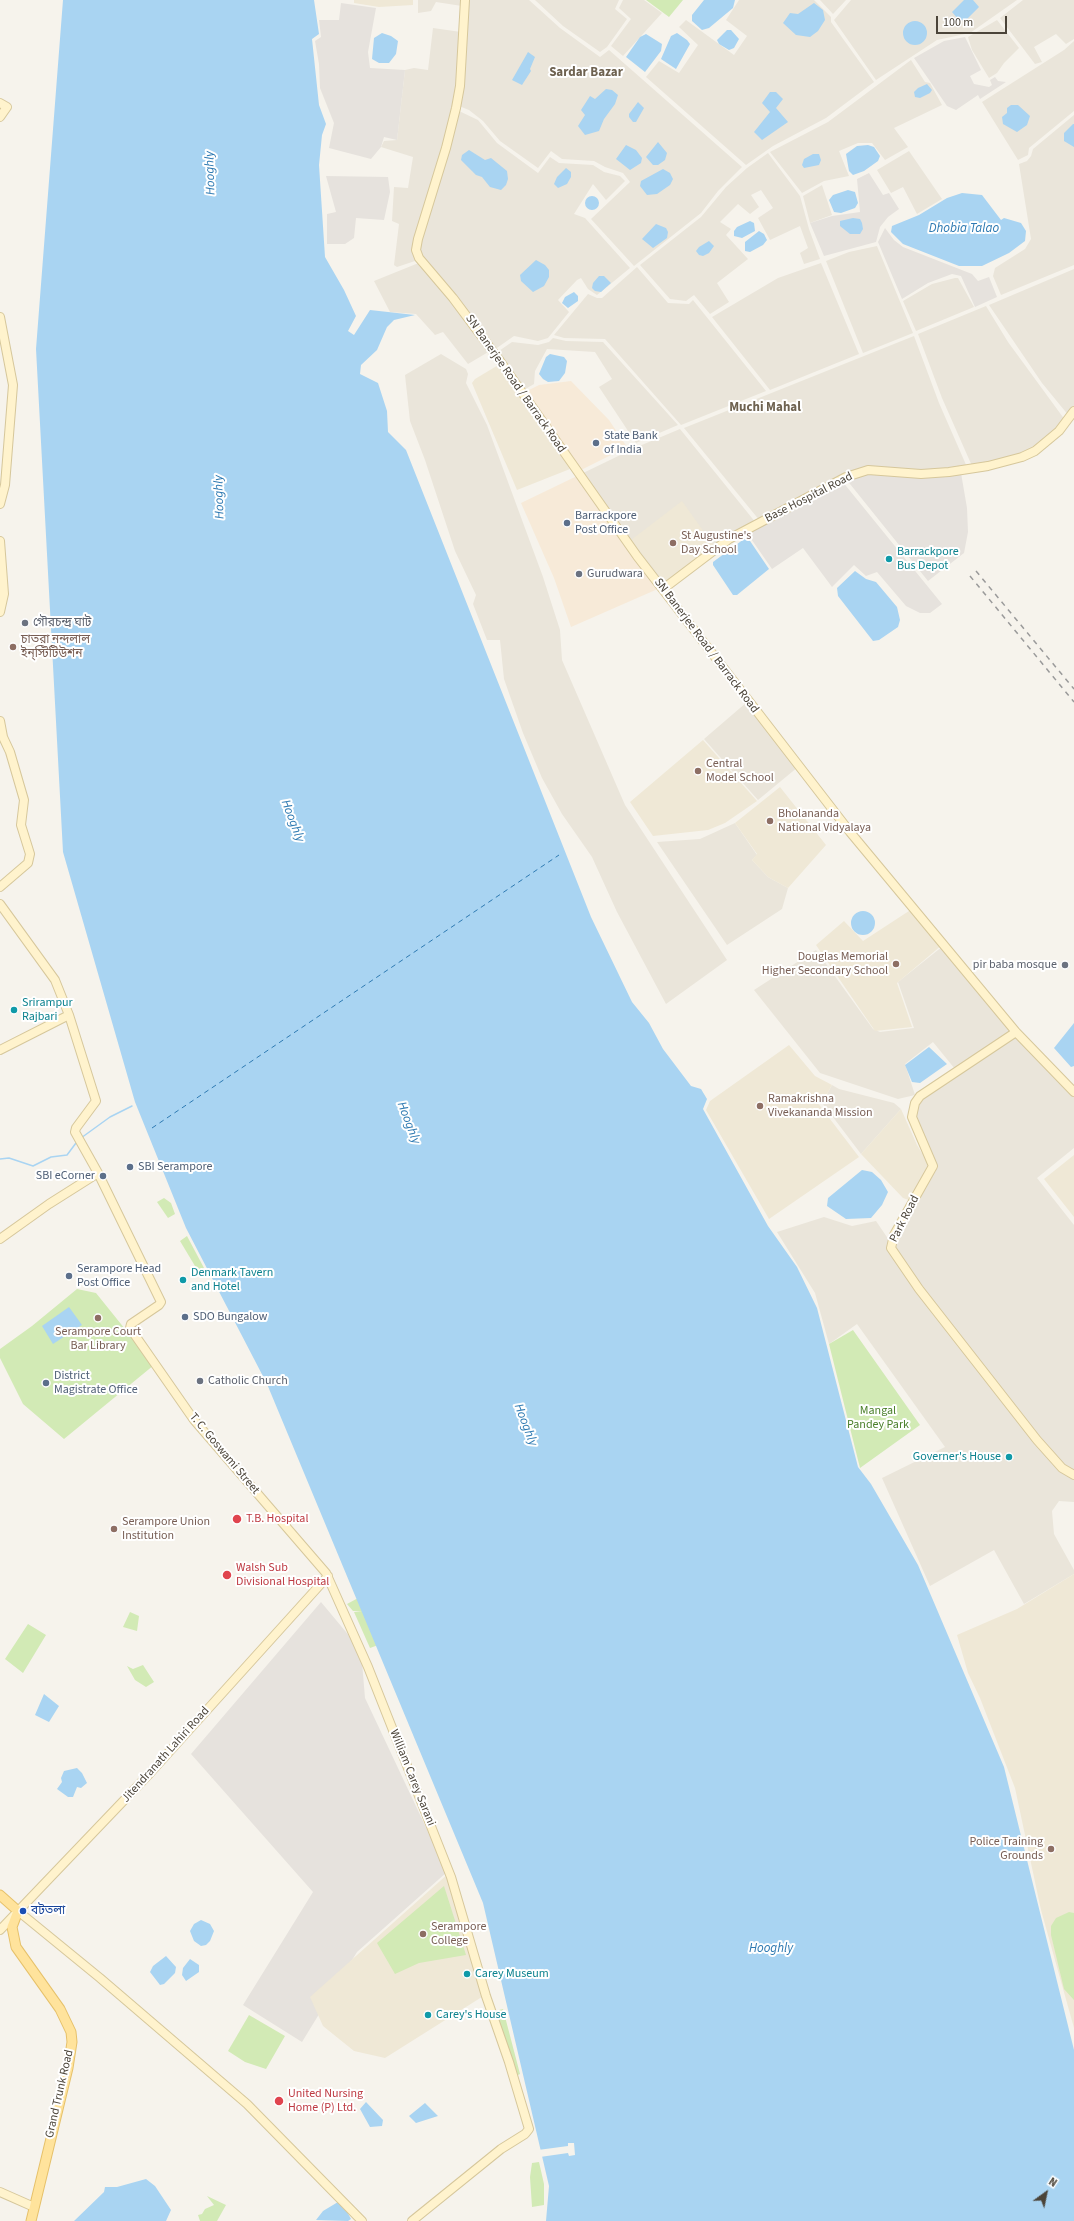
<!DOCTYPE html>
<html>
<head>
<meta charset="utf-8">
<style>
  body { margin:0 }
  #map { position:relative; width:1074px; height:2221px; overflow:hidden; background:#f6f3ec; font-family:"Source Sans 3",sans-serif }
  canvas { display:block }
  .north { position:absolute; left:1026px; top:2173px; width:40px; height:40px; -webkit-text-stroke:3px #fff; paint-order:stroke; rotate:33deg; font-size:11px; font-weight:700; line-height:16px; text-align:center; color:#4b4439 }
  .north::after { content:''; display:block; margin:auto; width:14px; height:18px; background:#4b4439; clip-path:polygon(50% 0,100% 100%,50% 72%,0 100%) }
  .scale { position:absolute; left:936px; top:16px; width:71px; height:18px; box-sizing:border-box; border:2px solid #4b4439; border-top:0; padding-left:5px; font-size:12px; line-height:14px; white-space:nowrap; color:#4b4439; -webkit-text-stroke:3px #fff; paint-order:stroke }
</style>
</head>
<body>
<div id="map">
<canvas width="1074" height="2221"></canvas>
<div class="north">N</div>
<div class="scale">100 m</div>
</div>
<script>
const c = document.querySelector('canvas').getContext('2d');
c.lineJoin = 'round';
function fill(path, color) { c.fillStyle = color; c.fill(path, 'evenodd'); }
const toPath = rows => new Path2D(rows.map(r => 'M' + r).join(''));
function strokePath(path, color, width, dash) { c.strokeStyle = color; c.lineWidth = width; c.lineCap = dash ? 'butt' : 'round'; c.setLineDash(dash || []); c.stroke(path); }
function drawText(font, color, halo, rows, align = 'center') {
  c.font = font + ' "Source Sans 3","Noto Sans Bengali",sans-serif'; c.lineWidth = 4; c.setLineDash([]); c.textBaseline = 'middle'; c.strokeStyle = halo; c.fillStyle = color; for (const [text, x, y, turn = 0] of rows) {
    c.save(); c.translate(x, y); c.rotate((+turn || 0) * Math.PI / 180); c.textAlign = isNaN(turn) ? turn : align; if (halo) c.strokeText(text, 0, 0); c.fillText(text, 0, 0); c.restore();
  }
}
fill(toPath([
  [418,0,463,0,462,6,436,2,431,11,418,13],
  [467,0,529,0,560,28,600,57,609,50,742,167,718,191,701,213,634,266,591,219,630,182,623,173,605,167,594,161,562,159,551,151,538,168,500,141,483,121,469,110,459,106],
  [535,0,619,0,615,9,627,19,607,47,600,52,563,26],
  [623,0,644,0,662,13,623,56,611,46,631,19,619,8],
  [739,0,814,0,831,17,831,22,874,82,826,118,773,146,746,165,646,77,659,61,679,73,698,45,679,27,686,20,734,55,747,36,726,20],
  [820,0,846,0,833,14],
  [851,0,1017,0,970,33,937,40,876,80,834,20],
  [1023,0,1074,0,1074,39,1066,44,1056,34,1034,47,1042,62,1035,64,1000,18],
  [997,20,1019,48,1004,63,997,73,989,78,972,50,968,37],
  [433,28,461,32,455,107,435,174,418,260,397,267,394,265,399,224,392,221,394,187,408,188,413,157,381,147,384,141,397,140,405,70,414,68,428,70],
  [1074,41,1074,111,1029,148,1028,155,1018,160,982,102,1064,50],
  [911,60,925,82,930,83,942,105,894,128,908,147,885,160,872,143,858,143,839,151,849,176,824,181,802,193,770,152,828,122],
  [459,111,478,120,497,143,538,173,550,157,559,163,593,165,604,172,620,176,625,181,606,200,593,184,574,214,585,218,630,268,597,295,588,289,581,278,577,280,558,300,569,312,548,338,538,341,514,336,494,350,421,256,419,242],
  [1074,115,1074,265,1001,295,993,276,995,268,1025,249,1031,239,1019,164,1027,161,1031,156,1033,149],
  [909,151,942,199,917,214,903,187,891,193,877,170],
  [768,153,800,196,809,229,820,259,804,264,800,253,808,248,800,226,770,240,758,218,773,208,761,190,751,195,759,207,750,214,738,204,720,222,731,229,726,235,748,259,717,283,729,302,710,314,694,295,686,301,670,299,640,265,701,217,726,187,747,168],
  [822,185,832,215,810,223,803,196],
  [877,246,913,333,863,353,826,261,849,252],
  [421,262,490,351,468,364,443,332,435,335,416,314,390,312,374,281],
  [821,263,859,354,770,390,712,317,778,278],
  [637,267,668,303,689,304,693,300,766,391,681,425,605,339,564,338,554,335,588,294,597,298,602,298],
  [1074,269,1074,408,1069,416,1042,383,989,305],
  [955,278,958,278,974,307,916,331,903,301,932,284],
  [986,306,1008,342,1065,420,1034,448,1019,456,972,466,942,398,918,334],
  [914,336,939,403,967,467,949,471,865,469,760,521,684,428],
  [553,338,566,341,603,342,678,425,636,443,599,387,612,379,595,352,547,349,535,371,534,384,522,391,496,353,512,342,538,345,549,342],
  [441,354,466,369,468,374,466,383,487,425,543,577,560,630,562,660,625,805,727,960,666,1004,617,912,592,857,562,814,542,778,523,733,504,679,500,640,487,640,473,604,476,595,455,551,425,460,410,421,405,375],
  [680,429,756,523,663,587,581,474,637,447],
  [747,702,798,767,758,800,704,739],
  [735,823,757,855,752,860,768,877,788,888,782,909,727,945,657,842,700,839],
  [943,946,1013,1031,955,1069,933,1042,928,1038,933,1042,905,1064,915,1095,898,1099,820,1073,754,990,816,950,873,1029,880,1032,914,1028,898,982],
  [1015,1035,1074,1097,1074,1148,1037,1178,1074,1225,1074,1502,1059,1501,1052,1511,1054,1534,1074,1570,1074,1574,1024,1604,994,1550,930,1586,882,1478,945,1447,857,1324,829,1344,815,1293,777,1232,824,1217,852,1226,876,1221,895,1249,914,1208,938,1167,921,1139,913,1112,917,1100,951,1081],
  [832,1085,839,1089,894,1103,901,1109,861,1154,820,1100,827,1094]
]), '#eae5da');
fill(toPath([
  [571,381,609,420,627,447,579,471,525,392,539,385],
  [577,476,660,588,571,627,554,578,521,503]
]), '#f7ead8');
fill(toPath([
  [341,3,376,8,368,52,370,68,405,70,397,140,384,137,381,147,371,159,329,148,334,123,320,88,319,64,315,41,321,37,319,20,339,20],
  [965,37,981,70,970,76,974,84,989,87,992,85,990,80,995,77,998,81,1006,82,980,99,978,95,956,110,947,106,914,58,944,41],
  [869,173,883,195,889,193,899,209,888,217,880,227,876,242,824,256,810,223,832,216,860,212,857,179],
  [326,176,388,177,390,192,384,220,356,218,354,238,345,244,327,244,327,214,336,212],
  [885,228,894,240,903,247,972,274,978,281,989,277,997,297,975,307,961,276,952,274,928,283,902,299,878,242],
  [868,472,961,473,967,508,968,532,964,553,928,581,846,479],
  [842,481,942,604,930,613,920,613,906,606,877,572,866,576,854,565,832,587,803,548,772,569,747,533],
  [321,1602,361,1650,365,1698,447,1872,357,1952,302,2042,243,2005,313,1892,191,1754]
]), '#e6e2dd');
fill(toPath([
  [354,0,413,0,413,5,379,7,354,3],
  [500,364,570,469,517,490,472,383,475,379],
  [682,501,714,546,665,583,631,540],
  [703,740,757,801,725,823,708,830,653,836,630,802],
  [780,787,826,845,788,888,768,877,752,860,757,854,735,823],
  [912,909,942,945,897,983,912,1027,875,1031,816,945,844,921,863,941],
  [789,1045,815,1076,832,1085,827,1094,817,1102,859,1157,769,1219,706,1110,710,1101],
  [901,1109,917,1145,931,1168,912,1201,903,1198,861,1154],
  [1074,1155,1074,1217,1044,1179],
  [1074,1574,1074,2028,1041,1910,1015,1788,980,1698,968,1673,957,1635,1017,1609],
  [449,1873,485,1995,385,2058,354,2051,323,2026,310,1997]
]), '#efe8d6');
fill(toPath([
  [646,0,683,0,669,17],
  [164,1198,171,1203,175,1214,168,1218,157,1202],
  [187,1236,204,1268,198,1271,180,1241],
  [77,1289,96,1293,154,1365,64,1439,23,1404,0,1358,0,1349,32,1326],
  [853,1330,920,1425,860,1468,829,1344],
  [360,1597,381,1644,370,1648,354,1612,362,1611,353,1611,347,1604],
  [130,1612,139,1616,137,1631,123,1627],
  [28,1624,46,1635,23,1673,5,1659],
  [143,1665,154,1682,146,1687,135,1680,127,1666,133,1669],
  [444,1886,466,1955,419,1963,395,1974,377,1943],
  [1069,1912,1074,1913,1074,2000,1064,1989,1051,1935,1051,1926,1056,1918],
  [503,2009,520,2074,516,2076,495,2011],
  [249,2015,285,2036,266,2069,245,2062,228,2051],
  [539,2162,544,2184,544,2205,532,2207,530,2177,532,2163],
  [207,2196,226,2205,217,2221,200,2221,198,2215,202,2214,205,2209,214,2205]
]), '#d2eab5');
fill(toPath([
  [63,0,314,0,319,34,312,39,319,105,326,124,322,135,319,165,325,257,344,290,356,316,348,331,354,335,370,310,415,315,394,320,387,327,377,350,361,365,360,374,378,383,387,411,388,432,406,450,591,917,632,1002,649,1023,663,1049,691,1086,701,1089,707,1099,703,1109,768,1226,797,1267,817,1308,858,1467,871,1484,918,1565,1004,1767,1074,2050,1074,2221,546,2221,549,2186,483,1903,267,1384,186,1228,135,1102,63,852,36,349],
  [704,0,735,0,733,8,709,28,702,30,692,21,692,15],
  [964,0,973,0,979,7,965,21,958,19,952,12],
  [814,3,823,10,825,20,818,31,810,37,796,35,783,23,790,13,798,14],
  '903 33a12 12 0 1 1 24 0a12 12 0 1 1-24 0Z',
  [727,30,731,30,739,39,734,48,729,50,719,44,717,40],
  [382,33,391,36,398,41,396,54,389,63,379,63,372,59,374,38],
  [677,33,687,40,690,44,676,69,661,59,671,36],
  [646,34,662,44,661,51,645,72,626,57,640,37],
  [528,52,535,57,530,69,531,71,522,85,512,80],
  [927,84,932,90,930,93,920,98,915,97,914,92,918,88],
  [606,89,612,90,618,95,615,104,604,119,599,131,585,135,578,126,585,115,581,110,590,96,595,99],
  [770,92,776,92,783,99,776,108,788,122,762,140,754,132,770,112,762,103],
  [638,102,644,108,636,122,633,122,629,117,629,114],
  [1011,105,1018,105,1030,116,1027,125,1017,132,1003,124,1002,117,1007,113,1007,108],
  [1073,124,1074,124,1074,147,1064,141,1064,133],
  [658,142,667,153,665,160,658,165,653,165,646,157],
  [626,145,636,150,642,158,641,163,630,170,616,159],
  [868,145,874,147,880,156,878,161,864,171,853,175,849,171,846,154,857,146],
  [469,150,485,160,491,158,507,171,508,179,506,185,501,190,490,187,482,177,476,175,461,160,462,155],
  [813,154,819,154,821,160,819,165,804,168,802,165,804,159],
  [566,168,571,172,571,177,567,184,558,188,554,184,557,177],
  [663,169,670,173,673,179,670,185,657,194,647,195,640,186,641,181],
  [848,190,855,192,858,203,855,208,841,213,834,212,829,200,833,195],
  [962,193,982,195,1001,220,1004,218,1021,223,1026,231,1025,241,1009,253,982,266,959,266,903,244,891,232,892,226,919,215,947,198],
  '585 203a7 7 0 1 1 14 0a7 7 0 1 1-14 0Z',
  [853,218,860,219,862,223,863,229,860,234,850,234,840,226,840,221],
  [750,221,754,223,755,231,742,238,734,236,734,231,737,227],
  [656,224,666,228,668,232,667,238,653,248,642,239],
  [759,231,764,234,767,240,763,245,750,252,745,251,745,242],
  [709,241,714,246,709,253,703,256,699,255,696,251,699,247],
  [536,260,545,265,549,270,549,277,544,286,533,292,521,281,520,275],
  [599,276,604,276,611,283,601,292,595,291,592,288,593,283],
  [574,292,578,296,578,301,568,308,562,303,565,297],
  [550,354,564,357,567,361,565,373,559,381,548,382,543,379,539,374,546,357],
  [748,538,769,569,737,595,733,595,713,565,713,562,744,539],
  [855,571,866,579,876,582,897,607,900,620,898,627,879,640,873,641,838,596,837,588],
  '851 923a12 12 0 1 1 24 0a12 12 0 1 1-24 0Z',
  [1074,1023,1074,1066,1071,1067,1054,1048],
  [929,1047,947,1064,920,1083,912,1082,905,1065],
  [862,1170,872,1172,881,1180,888,1192,882,1205,871,1218,846,1219,827,1206,828,1198],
  [69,1307,82,1325,53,1344,42,1326],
  [44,1694,59,1706,49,1722,35,1715],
  [77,1768,82,1773,87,1783,81,1788,77,1787,73,1797,68,1797,57,1789,62,1782,61,1778,64,1771],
  [201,1920,210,1924,214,1931,210,1941,206,1945,201,1946,194,1941,190,1931,194,1924],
  [166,1956,176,1967,175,1973,164,1984,160,1985,150,1972,153,1966],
  [190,1959,199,1965,199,1972,186,1981,182,1975,183,1968],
  [366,2102,383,2120,382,2126,370,2127,360,2109],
  [425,2103,438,2116,416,2123,409,2116],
  [146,2179,155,2186,171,2210,166,2221,74,2221,104,2192,105,2187,117,2187],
  [338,2202,345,2208,351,2219,348,2221,316,2220,323,2211]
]), '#a9d4f2');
fill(toPath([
  [568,2143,574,2143,575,2155,569,2156,568,2153,540,2157,538,2150,568,2146]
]), '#f6f3ec');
strokePath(toPath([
  [81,1138,110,1117,132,1106],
  [0,1159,9,1158,33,1166,51,1157,67,1155,76,1143]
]), '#a9d4f2', 1.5);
strokePath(toPath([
  [152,1128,559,855]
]), '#2e7ab2', 1, [5, 4]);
const secondary = toPath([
  [465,0,460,86,456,108,446,148,418,239,416,250,419,258,453,298,500,361,637,556,850,832,1016,1032,1074,1092],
  [0,103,7,107,0,117],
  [0,317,13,385,5,485,0,504],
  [0,541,4,594,0,612],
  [663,589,729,539,846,477,868,470,921,474,949,472,988,466,1022,457,1035,451,1059,431,1074,411],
  [0,721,3,737,10,752,24,800,21,825,30,854,28,863,0,887],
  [0,904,55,980,69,1015,96,1101,76,1128,75,1132,98,1173,161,1302,159,1305,131,1324,130,1328,194,1420,326,1573,368,1667,451,1877,486,1996,509,2062,529,2129,525,2134,501,2149,412,2221],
  [1016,1032,920,1096,915,1103,912,1117,933,1166,894,1235,891,1248,919,1289,1037,1440,1062,1468,1074,1475],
  [0,1050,69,1015],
  [0,1239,49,1204,98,1173],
  [18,1911,100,1978,247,2104,362,2221],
  [0,1930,151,1772,328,1576],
  [0,2192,34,2207]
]);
const primary = toPath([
  [0,1895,18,1911,12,1927,16,1947,60,2009,71,2032,72,2042,68,2068,31,2221]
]);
strokePath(secondary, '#d6c79b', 10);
strokePath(primary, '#e6c16a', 11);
strokePath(secondary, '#fff3cd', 8);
strokePath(primary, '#ffe39c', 9);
strokePath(toPath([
  [976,571,1074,689],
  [970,576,1074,702]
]), '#9a9a9a', 1.5, [5, 5]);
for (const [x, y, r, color] of [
  [596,443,4,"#5c6f8a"],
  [567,523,4,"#5c6f8a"],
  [673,543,4,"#8d6e63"],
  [889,559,4,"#0f9aa8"],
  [579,574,4,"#6b7280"],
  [25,623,4,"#6b7280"],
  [13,647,4,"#8d6e63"],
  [698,771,4,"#8d6e63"],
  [770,821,4,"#8d6e63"],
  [896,964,4,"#8d6e63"],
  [1065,965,4,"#6b7280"],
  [14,1010,4,"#0f9aa8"],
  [760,1106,4,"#8d6e63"],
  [130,1167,4,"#5c6f8a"],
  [103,1176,4,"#5c6f8a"],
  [69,1276,4,"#5c6f8a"],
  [183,1280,4,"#0f9aa8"],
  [185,1317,4,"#5c6f8a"],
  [98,1318,4,"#8d6e63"],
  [200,1381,4,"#6b7280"],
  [46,1383,4,"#5c6f8a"],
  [1009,1457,4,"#0f9aa8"],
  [237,1519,5,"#e0444e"],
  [114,1529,4,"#8d6e63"],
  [227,1575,5,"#e0444e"],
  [1051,1849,4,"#8d6e63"],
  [23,1911,4,"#1a4fb4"],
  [423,1934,4,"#8d6e63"],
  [467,1974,4,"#0f9aa8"],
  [428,2015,4,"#0f9aa8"],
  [279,2101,5,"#e0444e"]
]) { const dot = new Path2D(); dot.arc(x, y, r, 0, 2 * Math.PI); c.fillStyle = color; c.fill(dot); strokePath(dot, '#fff', 1.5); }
drawText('12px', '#4b4439', '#fff', [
  ["SN Banerjee Road / Barrack Road",515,384,55],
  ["Base Hospital Road",809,498,-27],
  ["SN Banerjee Road / Barrack Road",706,646,53],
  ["Park Road",905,1219,-63],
  ["T. C. Goswami Street",224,1454,50],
  ["Jitendranath Lahiri Road",166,1755,-48],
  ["William Carey Sarani",412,1778,68],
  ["Grand Trunk Road",60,2094,-77]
]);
drawText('12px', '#4e5e75', '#fff', [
  ["State Bank",604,436],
  ["of India",604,450],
  ["Barrackpore",575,516],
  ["Post Office",575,530],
  ["SBI Serampore",138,1167],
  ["SBI eCorner",95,1176,"right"],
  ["Serampore Head",77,1269],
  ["Post Office",77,1283],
  ["SDO Bungalow",193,1317],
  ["District",54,1376],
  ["Magistrate Office",54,1390]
], 'left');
drawText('12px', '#785e54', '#fff', [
  ["St Augustine's",681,536],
  ["Day School",681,550],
  ["চাতরা নন্দলাল",21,640],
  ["ইন্‌স্টিটিউশন",21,654],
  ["Central",706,764],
  ["Model School",706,778],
  ["Bholananda",778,814],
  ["National Vidyalaya",778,828],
  ["Douglas Memorial",888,957,"right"],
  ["Higher Secondary School",888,971,"right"],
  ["Ramakrishna",768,1099],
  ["Vivekananda Mission",768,1113],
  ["Serampore Court",98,1332,"center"],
  ["Bar Library",98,1346,"center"],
  ["Serampore Union",122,1522],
  ["Institution",122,1536],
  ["Police Training",1043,1842,"right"],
  ["Grounds",1043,1856,"right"],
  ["Serampore",431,1927],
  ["College",431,1941]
], 'left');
drawText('12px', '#0d838f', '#fff', [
  ["Barrackpore",897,552],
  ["Bus Depot",897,566],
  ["Srirampur",22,1003],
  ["Rajbari",22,1017],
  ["Denmark Tavern",191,1273],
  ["and Hotel",191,1287],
  ["Governer's House",1001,1457,"right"],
  ["Carey Museum",475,1974],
  ["Carey's House",436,2015]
], 'left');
drawText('12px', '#5b616d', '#fff', [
  ["Gurudwara",587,574],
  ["গৌরচন্দ্র ঘাট",33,623],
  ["pir baba mosque",1057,965,"right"],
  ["Catholic Church",208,1381]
], 'left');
drawText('12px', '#4a7f2a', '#fff', [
  ["Mangal",878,1411],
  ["Pandey Park",878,1425]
]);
drawText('12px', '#be3a42', '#fff', [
  ["T.B. Hospital",246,1519],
  ["Walsh Sub",236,1568],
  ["Divisional Hospital",236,1582],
  ["United Nursing",288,2094],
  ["Home (P) Ltd.",288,2108]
], 'left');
drawText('12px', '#164399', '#fff', [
  ["বটতলা",31,1911]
], 'left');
drawText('bold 13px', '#6e6250', '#fff', [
  ["Sardar Bazar",586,73],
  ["Muchi Mahal",765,408]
]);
drawText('italic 13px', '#2e7ab2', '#fff', [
  ["Hooghly",211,173,-92],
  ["Dhobia Talao",964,229],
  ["Hooghly",220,497,-92],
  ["Hooghly",292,821,69],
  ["Hooghly",408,1123,69],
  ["Hooghly",525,1425,69],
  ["Hooghly",771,1949]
]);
</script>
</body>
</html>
